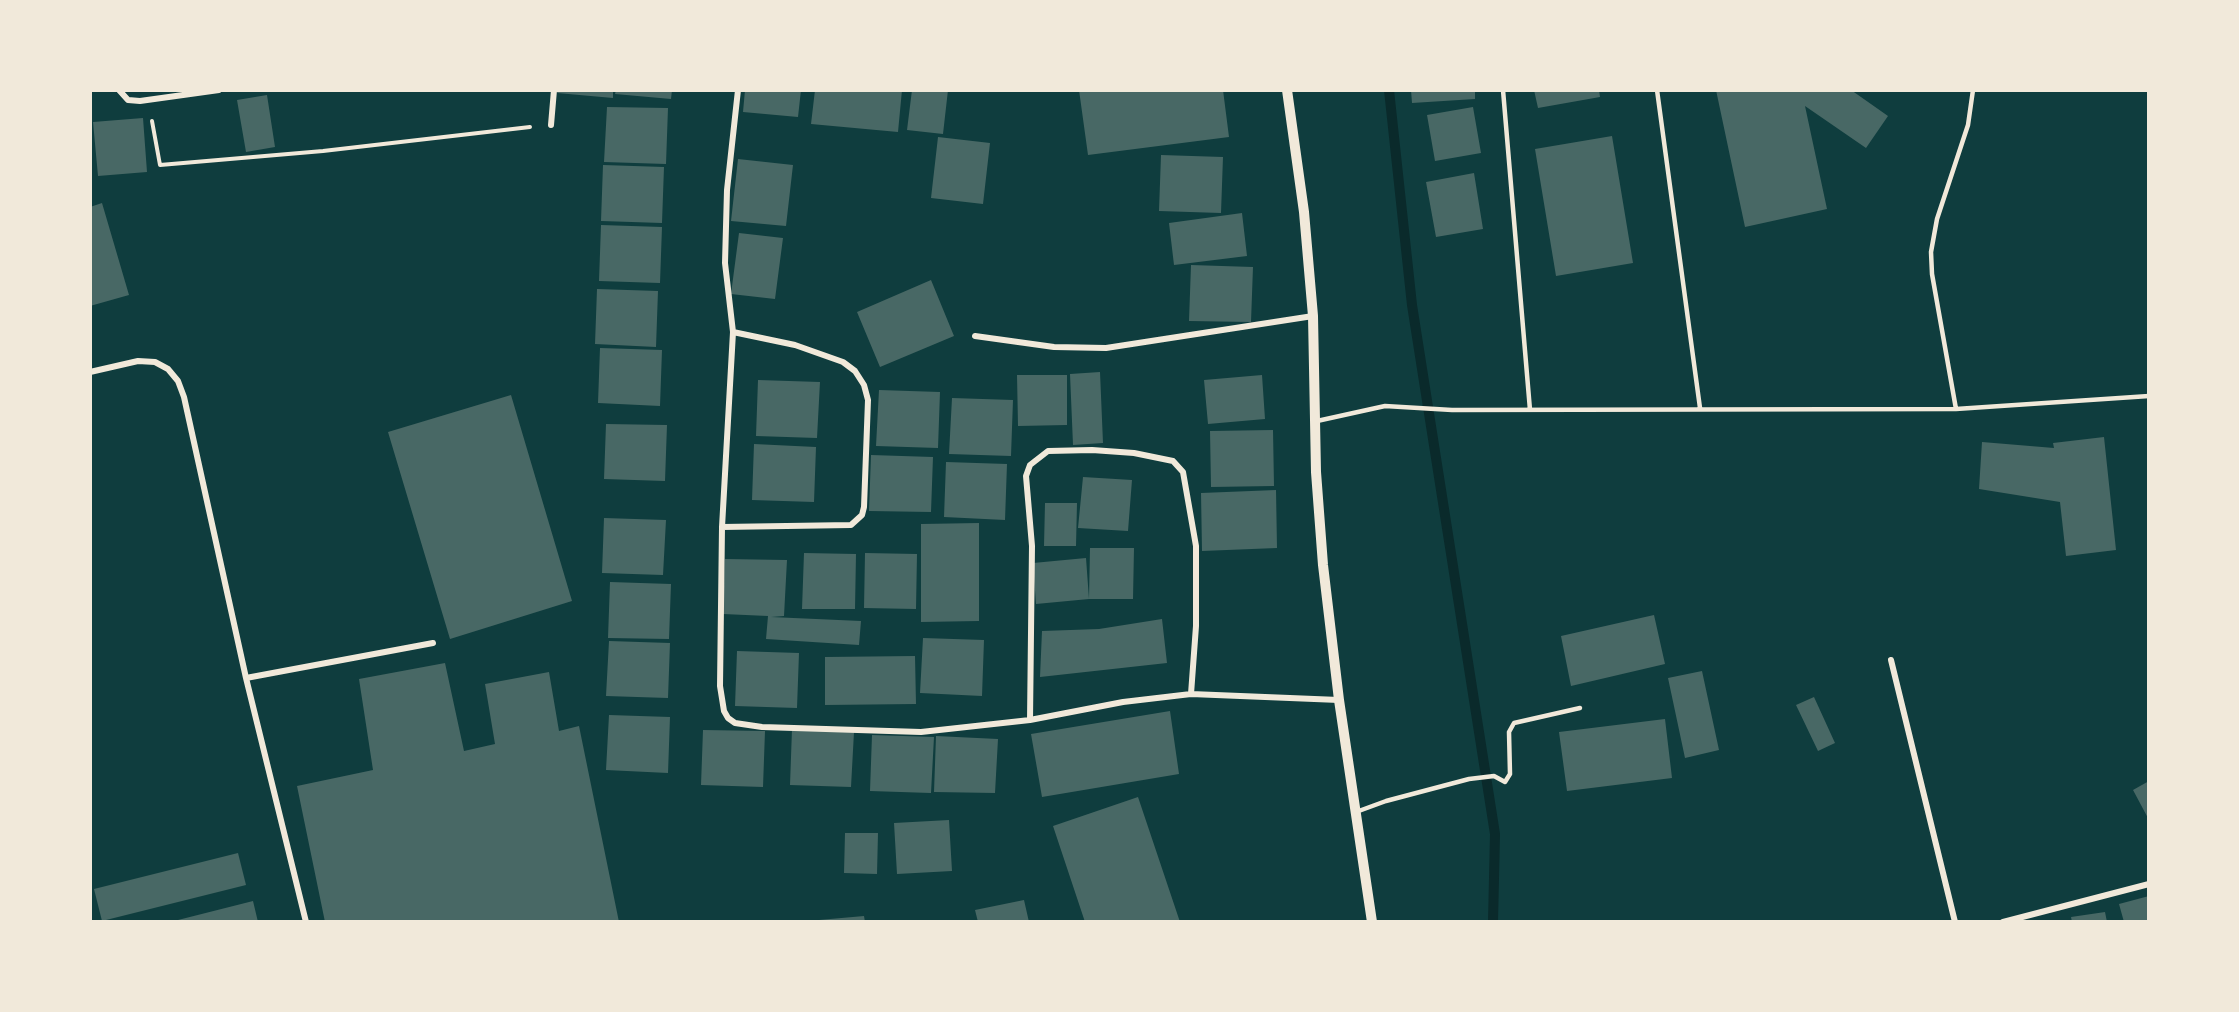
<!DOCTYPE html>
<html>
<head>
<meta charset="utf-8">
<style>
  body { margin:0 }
  #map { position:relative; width:2239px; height:1012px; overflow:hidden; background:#0f3d3e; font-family:"Roboto Condensed",sans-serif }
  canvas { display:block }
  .frame { position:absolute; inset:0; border:92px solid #f1e9da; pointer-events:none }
</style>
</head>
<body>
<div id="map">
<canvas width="2239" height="1012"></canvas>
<div class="frame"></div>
</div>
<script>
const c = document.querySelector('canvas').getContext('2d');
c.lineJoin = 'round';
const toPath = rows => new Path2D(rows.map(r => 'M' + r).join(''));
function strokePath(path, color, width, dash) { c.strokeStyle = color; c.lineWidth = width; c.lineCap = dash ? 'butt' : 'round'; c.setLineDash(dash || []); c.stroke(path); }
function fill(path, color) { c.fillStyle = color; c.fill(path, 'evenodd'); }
strokePath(toPath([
  [1389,90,1412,305,1495,834,1493,922]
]), '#0a2a2b', 10);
fill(toPath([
  [558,90,613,90,613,98,557,93],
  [616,90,672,90,671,99,615,94],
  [745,90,801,90,798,117,743,112],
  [815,90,902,90,898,132,811,124],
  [912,90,948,90,943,134,907,130],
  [1079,90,1223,90,1229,137,1088,155],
  [1411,90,1475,90,1475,99,1412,103],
  [1534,90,1599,90,1600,97,1538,108],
  [1716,90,1851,90,1888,116,1866,148,1805,106,1827,209,1745,227],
  [267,95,275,147,246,152,237,100],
  [607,107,668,108,666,164,604,162],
  [1473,107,1481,153,1435,161,1427,115],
  [143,118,147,172,98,176,93,122],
  [1612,136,1633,263,1556,276,1535,149],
  [938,137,990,143,983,204,931,198],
  [1161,155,1223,157,1221,213,1159,211],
  [738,159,793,165,786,226,731,221],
  [603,165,664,167,662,223,601,221],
  [1474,173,1483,229,1436,237,1426,182],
  [102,203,129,295,90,306,90,207],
  [1242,213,1247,256,1174,265,1169,223],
  [601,225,662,227,660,283,599,281],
  [739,233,783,238,775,299,731,294],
  [1191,265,1253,267,1251,322,1189,321],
  [931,280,954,336,880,367,857,312],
  [597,289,658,291,656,347,595,344],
  [600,348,662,350,660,406,598,403],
  [1100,372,1103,443,1073,445,1070,374],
  [1017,375,1067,375,1067,425,1018,426],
  [1262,375,1265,419,1208,424,1204,380],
  [758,380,820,382,817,438,756,436],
  [879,390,940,392,938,448,876,446],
  [511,395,572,601,450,639,388,432],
  [952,398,1013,400,1011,456,949,454],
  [606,424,667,425,665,481,604,479],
  [1273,430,1274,486,1211,487,1210,431],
  [2104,437,2116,550,2066,556,2060,502,1979,489,1982,442,2054,448,2053,443],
  [754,444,816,447,814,502,752,500],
  [871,455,933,457,931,512,869,511],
  [946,462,1007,464,1005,520,944,517],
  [1083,477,1132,480,1128,531,1078,528],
  [1276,490,1277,548,1202,551,1201,493],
  [1045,503,1077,503,1076,546,1044,546],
  [604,518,666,520,663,575,602,573],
  [979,523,979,621,921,622,921,524],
  [1090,548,1134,548,1133,599,1089,599],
  [804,553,856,554,855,609,802,609],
  [865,553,917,554,916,609,864,608],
  [1086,558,1089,599,1036,604,1033,563],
  [725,559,787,560,784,616,771,617,861,621,859,645,766,639,768,616,723,614],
  [610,582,671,584,669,639,608,638],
  [1654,615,1665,664,1571,686,1561,636],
  [1162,619,1167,663,1040,677,1042,631,1099,629],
  [923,638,984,640,982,696,920,693],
  [609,641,670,643,668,698,606,696],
  [737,651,799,653,797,708,735,706],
  [915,656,916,704,825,705,825,657],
  [445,663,464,751,495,744,485,684,549,672,559,731,579,726,619,922,325,922,297,786,373,770,359,679],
  [1702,671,1719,750,1685,758,1668,678],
  [1814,697,1835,743,1818,751,1796,705],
  [1170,711,1179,774,1042,797,1031,734],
  [609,715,670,717,668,773,606,770],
  [1665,719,1672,778,1567,791,1559,732],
  [792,729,854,732,851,787,790,785],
  [703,730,765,731,763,787,701,785],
  [872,735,934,737,931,793,870,791],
  [936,736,998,739,995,793,934,792],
  [2149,781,2149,820,2133,790],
  [1138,797,1180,922,1085,922,1053,826],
  [949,820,952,871,897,874,894,823],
  [845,833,878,833,877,874,844,873],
  [238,853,246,885,102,921,94,889],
  [2149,896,2149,922,2124,922,2119,904],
  [1024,900,1029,922,978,922,975,910],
  [253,901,258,922,174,922,174,921],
  [2105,912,2107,922,2072,922,2071,917],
  [864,916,865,922,819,922,819,920]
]), '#486865');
strokePath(toPath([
  [152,121,160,165,323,151,530,127]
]), '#f1e9da', 4);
strokePath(toPath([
  [1503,90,1530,410],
  [1657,90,1700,408],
  [1956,409,1932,274,1931,252,1937,219,1968,125,1973,90],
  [1317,421,1385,406,1452,410,1956,409,2149,396],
  [1356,812,1386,801,1469,779,1494,776,1505,782,1510,774,1509,732,1514,723,1580,708]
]), '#f1e9da', 4.5);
strokePath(toPath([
  [119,90,128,100,140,101,219,90],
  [738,90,727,190,725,263,733,332,722,527,720,686,724,711,728,718,735,723,762,727,921,732,1030,720,1123,702,1191,694,1339,700],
  [551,125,554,90],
  [975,336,1054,347,1106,348,1313,316],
  [90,372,138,361,155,362,168,369,178,381,184,397,246,678],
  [722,527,851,525,862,515,864,507,868,400,864,385,855,371,843,362,795,345,733,332],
  [1891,660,1955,922],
  [1030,720,1032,546,1026,476,1030,465,1048,451,1092,450,1134,453,1173,461,1183,472,1196,546,1196,626,1191,694],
  [306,922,246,678,433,643],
  [2003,922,2149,884]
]), '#f1e9da', 6);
strokePath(toPath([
  [1287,90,1304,212,1313,316,1316,472,1323,565,1339,700,1372,922]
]), '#f1e9da', 10);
</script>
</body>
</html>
